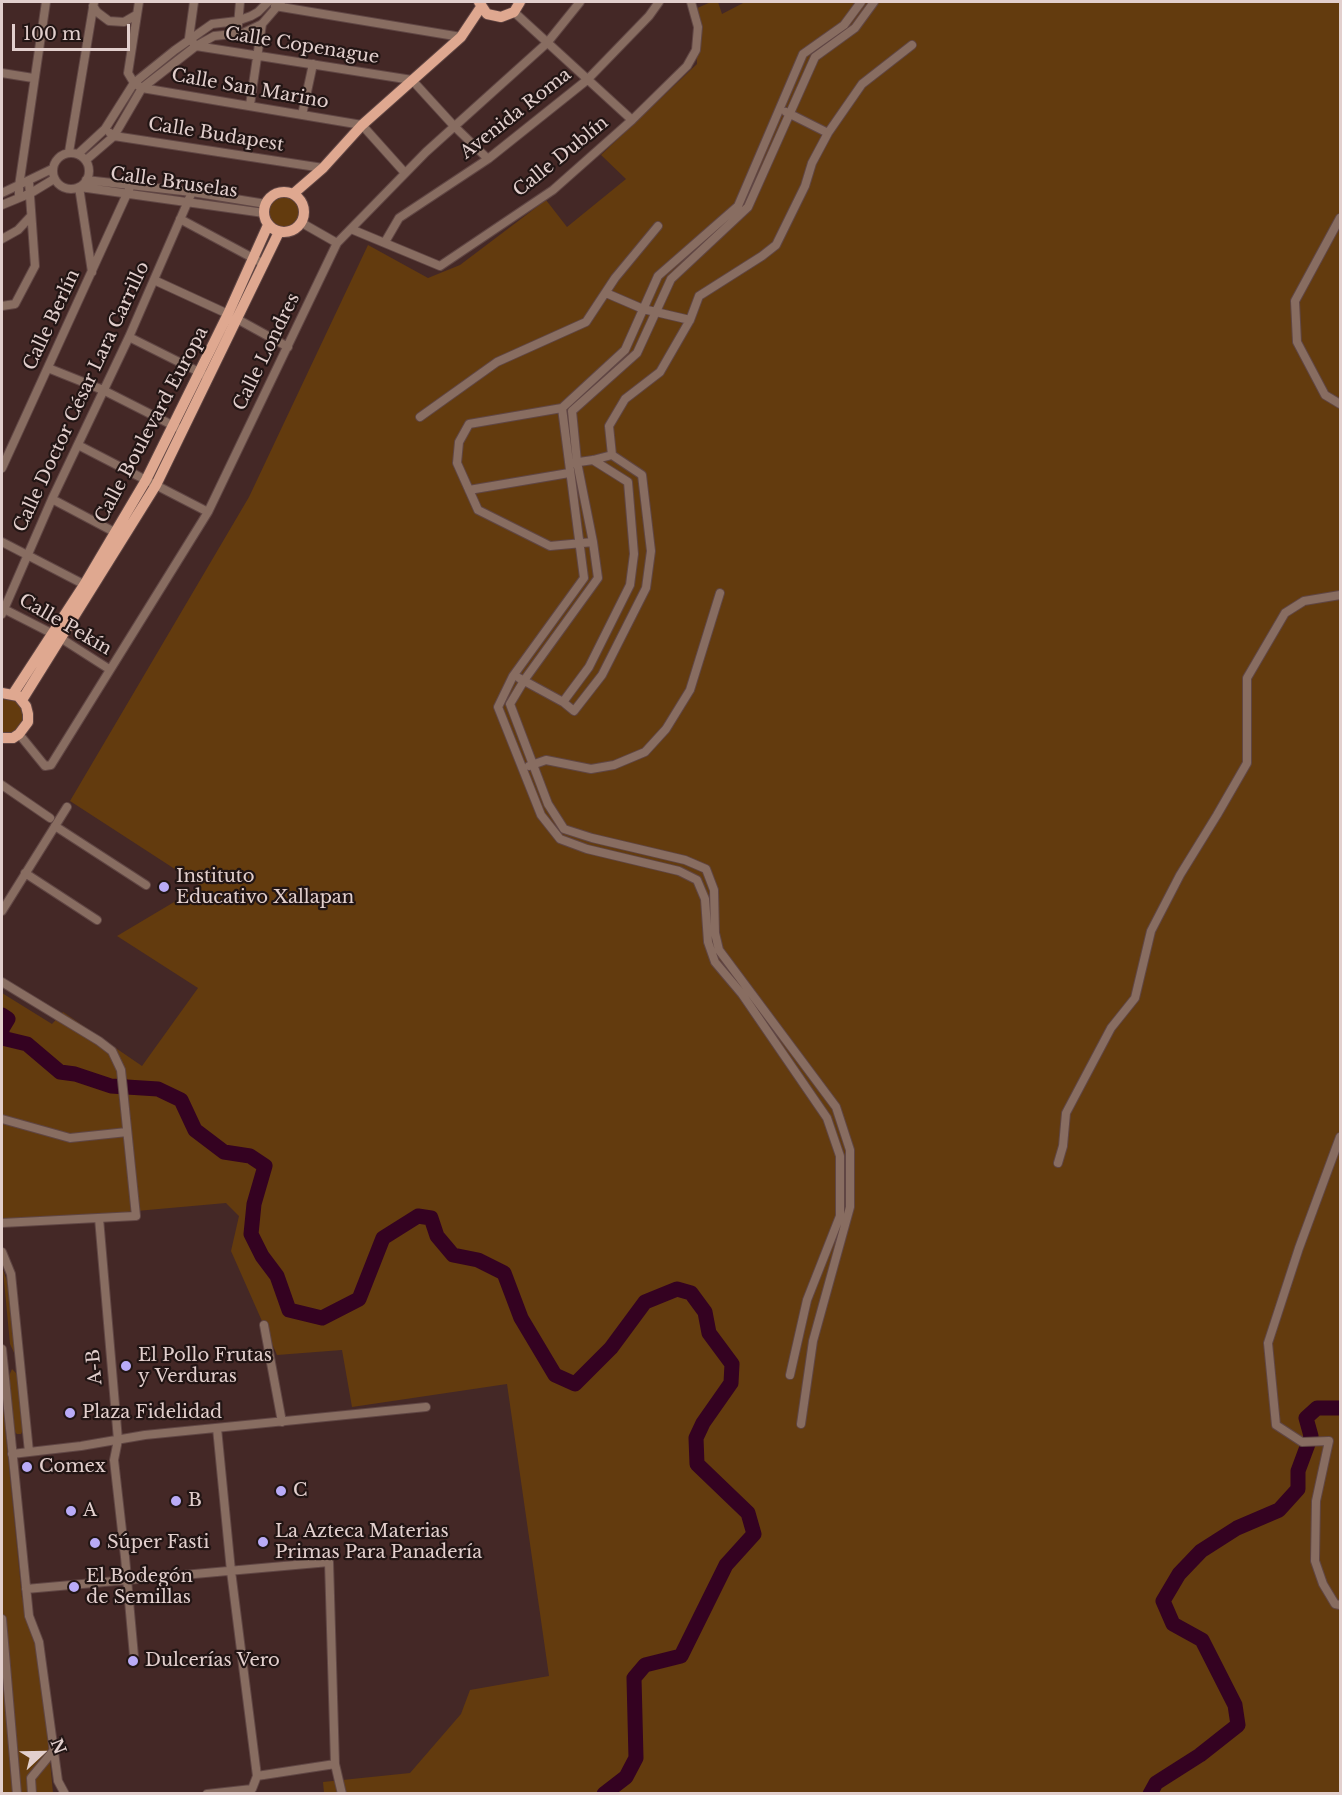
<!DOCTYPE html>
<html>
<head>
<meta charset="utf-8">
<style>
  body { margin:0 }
  #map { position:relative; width:1342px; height:1795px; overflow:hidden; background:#442826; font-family:"Libre Baskerville",serif }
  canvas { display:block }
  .frame { position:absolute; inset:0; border:3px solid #e2cfcd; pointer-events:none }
  .north { position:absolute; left:12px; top:1723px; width:60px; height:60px; -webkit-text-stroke:4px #221514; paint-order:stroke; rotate:68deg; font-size:16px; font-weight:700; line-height:24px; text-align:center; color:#e2cfcd }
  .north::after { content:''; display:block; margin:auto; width:21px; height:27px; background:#e2cfcd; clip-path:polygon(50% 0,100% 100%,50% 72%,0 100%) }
  .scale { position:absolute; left:12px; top:24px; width:118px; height:27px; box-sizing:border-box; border:3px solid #e2cfcd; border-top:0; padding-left:8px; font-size:18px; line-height:21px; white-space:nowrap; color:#e2cfcd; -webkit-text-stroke:4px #221514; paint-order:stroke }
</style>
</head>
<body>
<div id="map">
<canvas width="1342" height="1795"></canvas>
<div class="frame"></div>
<div class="north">N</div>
<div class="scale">100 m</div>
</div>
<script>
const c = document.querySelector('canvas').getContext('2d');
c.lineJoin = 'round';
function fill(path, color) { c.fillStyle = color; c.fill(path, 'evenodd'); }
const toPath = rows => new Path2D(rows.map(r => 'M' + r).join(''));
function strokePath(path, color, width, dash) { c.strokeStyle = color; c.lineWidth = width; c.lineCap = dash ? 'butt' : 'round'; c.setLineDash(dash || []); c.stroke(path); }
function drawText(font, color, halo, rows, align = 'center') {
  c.font = font + ' "Libre Baskerville",serif'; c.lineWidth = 4.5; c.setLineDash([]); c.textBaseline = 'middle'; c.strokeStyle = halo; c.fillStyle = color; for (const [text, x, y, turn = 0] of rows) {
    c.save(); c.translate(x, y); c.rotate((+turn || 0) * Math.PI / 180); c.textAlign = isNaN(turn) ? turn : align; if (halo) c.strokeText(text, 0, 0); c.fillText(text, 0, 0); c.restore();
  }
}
fill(toPath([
  [711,2,718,2,722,14,745,2,1340,2,1340,1793,324,1793,323,1782,410,1773,461,1714,470,1690,549,1676,507,1384,352,1407,342,1350,277,1355,231,1251,239,1216,226,1203,2,1223,2,993,52,1024,63,1012,142,1066,198,988,117,936,201,886,70,801,249,497,368,245,428,278,460,265,546,200,567,227,626,179,601,155,697,64,695,9],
  '269 212a15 15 0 1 1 30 0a15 15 0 1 1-30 0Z',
  [2,699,14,701,19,704,24,715,21,727,11,735,2,735],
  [3,1270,7,1281,17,1359,10,1344],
  [12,1369,18,1375,23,1430,21,1434,17,1434,14,1431,9,1376],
  [2,1395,22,1598,39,1643,53,1793,2,1793]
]), '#633b0e');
strokePath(toPath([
  [2,1015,8,1019,2,1029,2,1038,27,1044,60,1072,75,1074,111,1086,158,1089,181,1100,195,1130,224,1152,250,1156,265,1166,254,1204,251,1234,262,1256,277,1276,289,1310,322,1318,359,1299,383,1238,418,1216,431,1218,437,1236,453,1255,478,1260,504,1273,521,1318,555,1375,575,1384,611,1348,645,1302,677,1289,691,1293,705,1312,709,1333,732,1364,731,1383,703,1423,696,1438,697,1464,748,1513,754,1534,726,1565,681,1656,645,1665,634,1678,636,1758,626,1777,604,1794],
  [1150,1794,1156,1783,1200,1755,1238,1725,1235,1705,1202,1640,1173,1624,1163,1601,1179,1574,1201,1551,1237,1528,1279,1510,1298,1489,1298,1471,1311,1436,1306,1418,1317,1408,1340,1408]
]), '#340221', 15);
const minor = toPath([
  [139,2,128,73,134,83,142,88,362,125,405,173],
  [194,2,189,38,196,46,412,80,454,126,488,159],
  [93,6,97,12,109,21,124,22,136,15],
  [275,6,461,37],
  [514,12,632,120],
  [238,25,240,2],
  [2,73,33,78],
  [250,105,262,24],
  [786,112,828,133],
  [302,115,313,64],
  [110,133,114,136,323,168],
  [69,152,94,2],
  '53 171a18 18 0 1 1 36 0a18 18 0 1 1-36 0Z',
  [78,154,105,129,134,83,175,50,212,24,237,21,251,16,258,12,268,2],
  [86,160,114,136,142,88,196,46,214,36,243,33,262,24,281,2],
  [86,180,192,192,266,204],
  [79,187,92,272],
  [80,187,264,213],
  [2,193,52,169],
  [19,198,19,186,46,2],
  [2,205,31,193,54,179],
  [1340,218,1295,301,1297,342,1325,395,1340,404],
  [180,219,264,264],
  [302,223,337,243],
  [351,229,440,266,553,190,632,120,687,66,696,50,698,27,691,2],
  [2,239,18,230,31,216],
  [385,242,399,218,488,159,587,80,649,16,659,2],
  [154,280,228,314,288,347],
  [606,293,643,309,690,320],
  [2,306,15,304,35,266,29,182],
  [129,337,203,374],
  [48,368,103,390,178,428],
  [562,408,469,424,459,442,457,463,478,510,550,546,593,542],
  [420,417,497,362,586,322,615,278,658,226],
  [78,445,208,512],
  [572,463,593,460,612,455],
  [2,468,131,185],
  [469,490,569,473],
  [52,499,120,535],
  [2,542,89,587],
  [4,609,59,637,109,669],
  [2,614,52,499,129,337,192,192],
  [519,678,563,702,574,711,602,675,646,588,651,551,642,475,612,455,609,426,625,399,660,372,690,320,699,296,762,256,776,245,805,186,812,163,828,133,862,84,912,45],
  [563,702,589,667,630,585,634,554,628,482,593,460],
  [19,734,45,766,51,765,208,512,337,243,426,152,547,43,580,2],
  [529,766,546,760,591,769,614,765,645,752,666,729,690,690,720,593],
  [2,785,50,818],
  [55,826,146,885],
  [25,873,97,920],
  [2,911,67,807],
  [2,982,99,1041,112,1051,121,1070,136,1216,2,1223],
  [2,1119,70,1138,127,1132],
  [1340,1137,1299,1248,1268,1343,1276,1425,1302,1442,1329,1441,1316,1501,1315,1561,1323,1584,1335,1604,1340,1605],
  [1058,1163,1063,1146,1066,1113,1111,1028,1135,998,1151,931,1180,875,1217,815,1247,763,1247,678,1285,613,1304,601,1340,595],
  [99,1218,118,1440,114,1460,125,1557,134,1656],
  [2,1252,11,1274,29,1452],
  [264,1325,282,1422],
  [2,1349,29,1616,39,1642,58,1781,65,1794],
  [790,1375,807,1300,840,1216,840,1156,827,1118,742,994,715,962,708,942,705,899,697,880,679,871,587,849,560,839,541,815,498,707,513,676,584,578,562,408,625,350,658,276,738,206,803,54,844,25,861,2],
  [801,1424,813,1341,850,1207,850,1150,836,1107,719,950,715,933,714,890,706,869,685,860,592,838,564,829,548,804,510,704,525,679,598,578,593,542,577,462,572,411,637,353,671,279,748,207,815,57,855,28,874,2],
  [12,1454,81,1446,145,1435,426,1407],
  [26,1589,329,1562,335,1764],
  [2,1619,17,1794],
  [257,1776,335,1764,342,1794],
  [32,1794,31,1778,54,1750],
  [207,1794,252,1789,257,1776,231,1571,217,1428]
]);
const major = toPath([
  [479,2,487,14,501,17,514,12,520,2],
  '264 212a20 20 0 1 1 40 0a20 20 0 1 1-40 0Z',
  [293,194,323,168,362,125,461,37,481,7],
  [2,693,18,696,26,706,28,714,28,722,19,734,13,738,2,738],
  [13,694,84,585,146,480,228,314,268,225],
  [22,700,156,485,279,232]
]);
strokePath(minor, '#604644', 10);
strokePath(major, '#604644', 12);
strokePath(minor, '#886d61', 8);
strokePath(major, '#dfa890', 10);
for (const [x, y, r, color] of [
  [164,887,6,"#b9abf7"],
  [126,1366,6,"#b9abf7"],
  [70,1413,6,"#b9abf7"],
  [27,1467,6,"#b9abf7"],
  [281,1491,6,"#b9abf7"],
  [176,1501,6,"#b9abf7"],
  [71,1511,6,"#b9abf7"],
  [263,1542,6,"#b9abf7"],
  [95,1543,6,"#b9abf7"],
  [74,1587,6,"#b9abf7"],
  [133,1661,6,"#b9abf7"]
]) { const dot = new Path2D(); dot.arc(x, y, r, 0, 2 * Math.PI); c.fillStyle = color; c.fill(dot); strokePath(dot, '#221514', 2); }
drawText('18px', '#e2cfcd', '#221514', [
  ["Calle Copenague",302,46,9],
  ["Calle San Marino",250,89,10],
  ["Avenida Roma",516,114,-38],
  ["Calle Budapest",216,135,9],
  ["Calle Dublín",561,157,-39],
  ["Calle Bruselas",174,183,8],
  ["Calle Berlín",52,320,-65],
  ["Calle Londres",267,352,-64],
  ["Calle Doctor César Lara Carrillo",82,397,-65],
  ["Calle Boulevard Europa",152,425,-62],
  ["Calle Pekín",65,625,30],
  ["A-B",95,1367,-95]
]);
drawText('18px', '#e2cfcd', '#221514', [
  ["Instituto",176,877],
  ["Educativo Xallapan",176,898],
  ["El Pollo Frutas",138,1356],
  ["y Verduras",138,1377],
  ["Plaza Fidelidad",82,1413],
  ["Comex",39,1467],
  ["C",293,1491],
  ["B",188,1501],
  ["A",83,1511],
  ["La Azteca Materias",275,1532],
  ["Primas Para Panadería",275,1553],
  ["Súper Fasti",107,1543],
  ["El Bodegón",86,1577],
  ["de Semillas",86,1598],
  ["Dulcerías Vero",145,1661]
], 'left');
</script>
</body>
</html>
